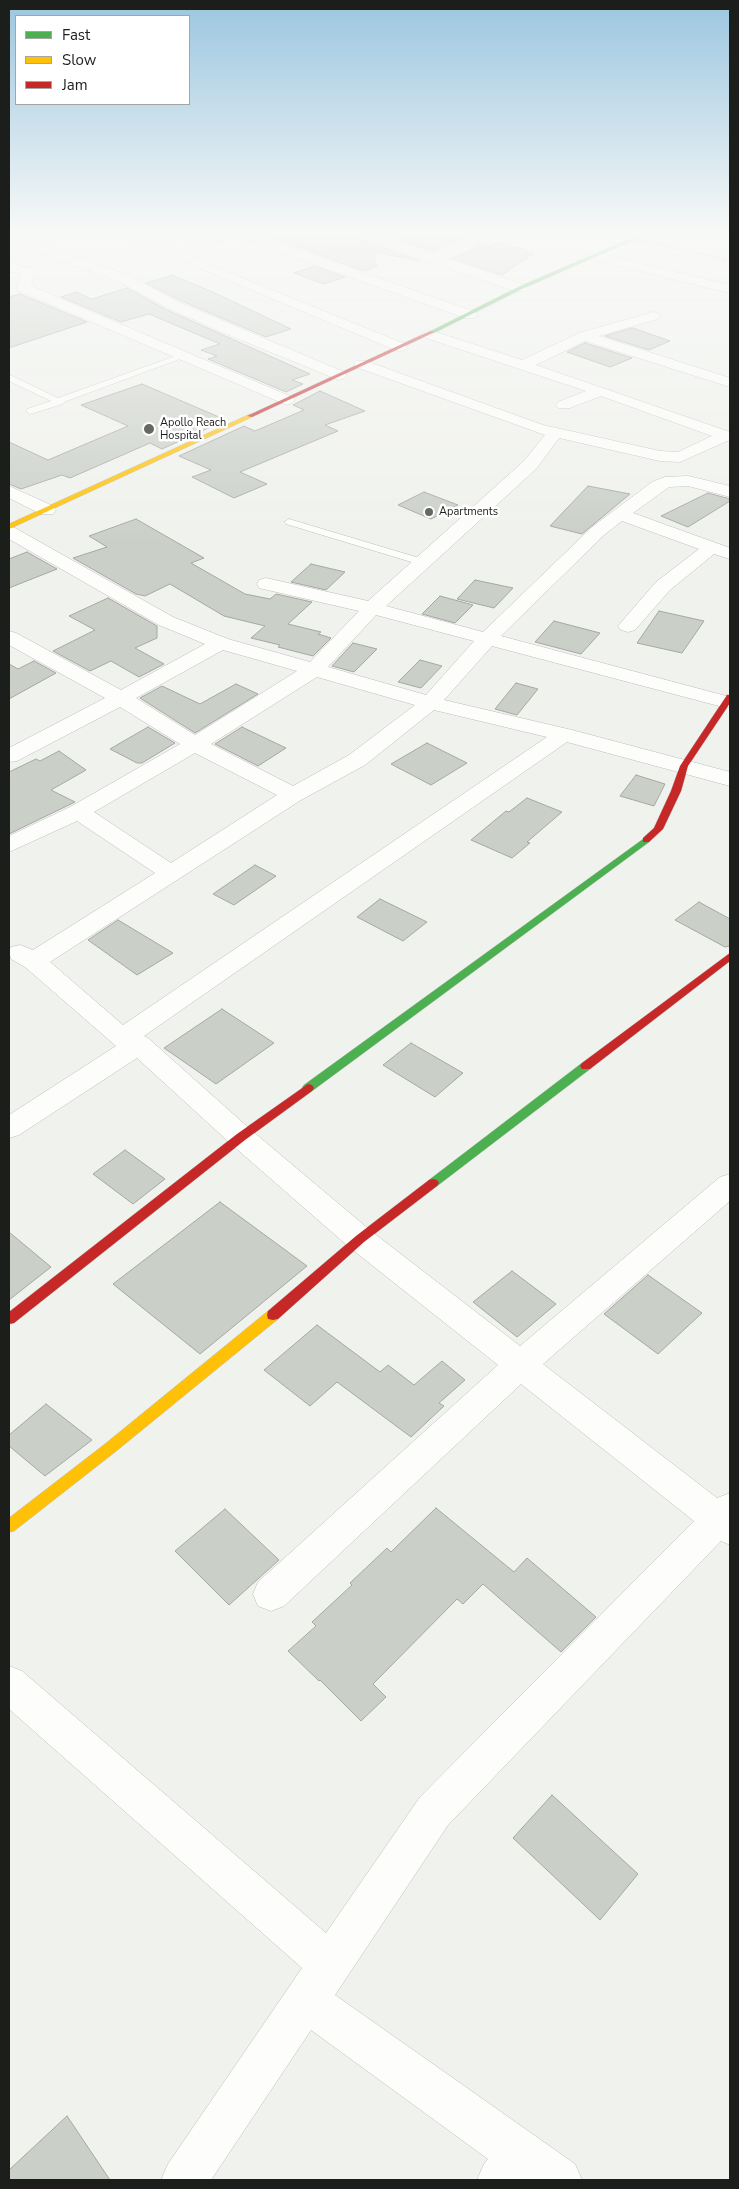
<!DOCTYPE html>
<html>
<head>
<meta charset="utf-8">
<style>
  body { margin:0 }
  #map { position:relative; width:739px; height:2189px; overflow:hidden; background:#f0f2ed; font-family:"Nunito Sans",sans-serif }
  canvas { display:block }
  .frame { position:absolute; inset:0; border:10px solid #1c1e1b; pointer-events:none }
  .legend { position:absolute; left:15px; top:15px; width:175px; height:90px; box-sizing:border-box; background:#fff; border:1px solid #a4a5a4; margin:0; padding:6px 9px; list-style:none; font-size:15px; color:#1c1e1b }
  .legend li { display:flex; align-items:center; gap:10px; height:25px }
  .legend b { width:25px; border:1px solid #a4a5a4 }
</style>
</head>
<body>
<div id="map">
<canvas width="739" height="2189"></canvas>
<div class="frame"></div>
<ul class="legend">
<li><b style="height:6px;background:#4caf50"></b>Fast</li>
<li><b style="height:6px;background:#ffc107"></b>Slow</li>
<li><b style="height:6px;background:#c62828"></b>Jam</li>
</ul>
</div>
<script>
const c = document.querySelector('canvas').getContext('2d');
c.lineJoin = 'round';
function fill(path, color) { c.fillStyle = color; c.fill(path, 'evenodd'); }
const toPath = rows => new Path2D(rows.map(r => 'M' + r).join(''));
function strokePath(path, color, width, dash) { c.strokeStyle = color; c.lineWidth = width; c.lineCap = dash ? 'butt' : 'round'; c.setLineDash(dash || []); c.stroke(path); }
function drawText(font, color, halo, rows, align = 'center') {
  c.font = font + ' "Nunito Sans",sans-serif'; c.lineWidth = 5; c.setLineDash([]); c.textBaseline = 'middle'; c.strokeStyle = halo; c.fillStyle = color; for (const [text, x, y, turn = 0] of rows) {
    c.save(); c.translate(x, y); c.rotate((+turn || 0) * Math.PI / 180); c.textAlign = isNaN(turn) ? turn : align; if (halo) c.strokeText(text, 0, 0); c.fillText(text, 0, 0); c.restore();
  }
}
const building = toPath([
  [267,236,362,236,365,241,418,260,373,252,377,266,364,271,267,236],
  [390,236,456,236,462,239,432,251,390,236],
  [501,242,534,253,502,275,451,258,468,252,479,244,486,247,501,242],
  [315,266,345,277,324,284,294,273,315,266],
  [172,275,215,293,291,329,266,337,177,299,146,283,172,275],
  [127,288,165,309,310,374,292,380,303,384,286,392,208,359,217,356,201,350,220,344,149,314,121,322,61,297,76,292,92,299,127,288],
  [20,294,87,322,9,348,9,297,20,294],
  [632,328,636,329,670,341,649,350,605,336,632,328],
  [585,343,632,358,610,367,567,352,585,343],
  [142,384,226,420,162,449,150,443,70,478,62,475,21,489,9,484,9,442,48,460,128,426,81,405,142,384],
  [320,391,365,411,325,425,338,431,240,472,267,484,234,498,192,477,211,470,179,456,244,426,255,431,304,410,293,405,320,391],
  [588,486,630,494,582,534,550,526,588,486],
  [424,492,458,505,431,519,398,505,424,492],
  [708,493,730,499,730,501,688,527,661,516,708,493],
  [136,519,204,558,191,563,245,594,270,599,276,594,312,602,288,624,321,632,318,634,331,638,313,656,278,647,280,645,251,638,265,626,224,616,170,584,145,596,136,594,73,558,107,547,89,536,136,519],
  [27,552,57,569,9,588,9,559,27,552],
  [311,564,345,572,326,590,291,582,311,564],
  [475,580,513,588,494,608,457,599,475,580],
  [440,596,473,605,455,623,422,614,440,596],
  [108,598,157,626,157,638,135,648,164,664,139,677,111,661,90,671,53,651,95,630,69,616,108,598],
  [659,611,704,621,682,653,637,643,659,611],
  [554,621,600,633,581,654,535,642,554,621],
  [353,643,377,649,354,672,332,666,353,643],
  [420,660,442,666,421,688,398,682,420,660],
  [34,661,56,673,9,699,9,664,18,669,34,661],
  [516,683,538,689,517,715,495,709,516,683],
  [236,684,258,694,195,733,140,698,162,686,200,704,236,684],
  [148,727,175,743,142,763,137,763,110,749,148,727],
  [242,727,286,748,258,766,215,744,242,727],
  [427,743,467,763,431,785,391,764,427,743],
  [59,751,86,770,51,790,75,802,9,834,9,772,36,759,40,761,59,751],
  [636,775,665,784,654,806,620,796,636,775],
  [527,798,562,812,527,842,530,843,512,858,471,840,506,811,509,812,527,798],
  [255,865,276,876,234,905,213,894,255,865],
  [380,899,427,922,403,941,357,917,380,899],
  [699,902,730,919,730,946,725,947,675,920,699,902],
  [118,920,173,953,137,975,88,940,118,920],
  [222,1009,274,1043,216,1084,164,1048,222,1009],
  [411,1043,463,1073,435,1097,383,1065,411,1043],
  [125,1150,165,1179,133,1204,93,1174,125,1150],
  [220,1202,307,1266,200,1354,113,1284,220,1202],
  [9,1232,51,1267,9,1300,9,1232],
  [512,1271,556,1304,517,1337,473,1302,512,1271],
  [648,1275,702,1313,658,1354,604,1314,648,1275],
  [317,1325,380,1372,388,1365,414,1385,442,1361,465,1380,439,1403,444,1406,411,1437,337,1382,310,1406,264,1370,317,1325],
  [46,1404,92,1440,45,1476,9,1446,9,1435,46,1404],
  [436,1508,514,1572,527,1558,596,1617,561,1652,483,1584,463,1604,457,1599,373,1684,386,1697,361,1721,320,1680,319,1681,288,1651,316,1626,312,1622,352,1585,350,1583,387,1548,391,1552,436,1508],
  [225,1509,279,1560,229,1605,175,1551,225,1509],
  [552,1795,638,1874,600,1920,513,1838,552,1795],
  [67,2116,110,2180,9,2180,9,2170,67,2116]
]);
fill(building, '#cacfc8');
strokePath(building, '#a6a7a4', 1);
const lane = toPath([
  [181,354,188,356,64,402,63,404,30,414,26,411,27,409,51,401,9,381,9,376,12,376,58,398,181,354],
  [289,519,426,560,427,562,426,564,418,564,286,524,284,522,289,519]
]);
const street = toPath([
  [9,236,17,236,128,275,176,301,344,372,347,375,344,378,339,380,334,378,219,331,166,307,118,281,9,242,9,236],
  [123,236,141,236,183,253,192,243,213,236,232,236,202,249,193,258,405,344,407,347,405,350,400,351,395,350,123,236],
  [241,236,260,236,475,312,477,315,475,318,465,318,243,239,241,236],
  [364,236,383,236,432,253,457,244,470,236,480,236,481,239,479,242,467,250,445,258,525,285,527,288,525,291,515,291,426,261,366,239,364,236],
  [595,252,730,285,730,293,590,259,589,256,590,253,595,252],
  [9,263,33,269,35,272,31,286,292,397,295,400,292,403,287,405,282,403,19,291,17,288,21,274,9,271,9,263],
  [653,312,658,313,660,316,658,319,599,336,730,378,730,387,585,341,536,365,730,432,730,442,727,441,680,462,660,461,559,438,536,469,386,606,483,632,592,527,652,482,665,477,688,476,730,486,730,497,688,486,669,487,633,513,730,548,730,559,714,554,670,590,635,630,628,632,621,630,618,626,656,582,699,549,622,521,604,535,501,636,730,697,730,707,719,706,492,646,444,700,572,730,730,772,730,786,567,742,144,1036,148,1038,251,1130,371,1231,520,1346,720,1177,730,1174,730,1201,543,1364,717,1498,730,1493,730,1545,721,1541,448,1825,335,1995,575,2164,582,2180,477,2180,484,2164,488,2159,311,2030,211,2180,161,2180,168,2164,302,1968,9,1709,9,1666,22,1671,326,1933,420,1797,694,1521,521,1384,284,1606,271,1611,258,1606,253,1594,258,1582,498,1365,349,1247,231,1144,137,1058,19,1135,9,1138,9,1115,116,1046,25,967,11,959,9,951,11,947,20,945,33,950,155,873,77,821,9,852,9,836,70,807,180,744,120,707,17,761,9,762,9,748,105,698,9,645,9,631,16,633,121,690,205,644,159,625,9,539,9,527,15,528,173,617,228,639,310,662,359,611,259,588,257,584,259,580,266,578,368,601,524,461,545,435,356,367,354,364,356,361,366,361,543,425,660,451,678,452,712,436,601,396,570,408,558,408,556,405,558,402,586,391,423,337,421,334,428,330,433,331,522,360,579,333,653,312],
  [376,615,474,641,426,695,328,667,376,615],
  [223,650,297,671,195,735,136,698,223,650],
  [317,677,415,705,349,755,293,786,211,744,317,677],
  [434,710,547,737,123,1025,50,962,301,800,365,765,434,710],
  [195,753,277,795,171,863,94,812,195,753],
  [9,486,53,506,56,510,53,514,41,514,9,498,9,486]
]);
const fast = toPath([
  [636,236,643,236,522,289,434,333,429,332,518,287,636,236],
  [646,837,649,838,649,842,312,1091,304,1091,302,1088,304,1085,646,837],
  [586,1062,590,1063,592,1066,590,1069,437,1186,429,1186,427,1183,429,1180,582,1063,586,1062]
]);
const slow = toPath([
  [250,414,253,416,252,417,9,529,9,524,250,414],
  [273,1310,278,1311,279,1315,278,1319,115,1452,14,1531,9,1532,9,1518,105,1444,268,1311,273,1310]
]);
const jam = toPath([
  [430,331,435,332,252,417,247,416,430,331],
  [727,695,730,695,730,703,688,766,681,791,663,829,649,842,643,842,643,838,654,828,671,791,680,766,727,695],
  [730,953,730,961,590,1069,582,1069,580,1066,582,1063,730,953],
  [308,1084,312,1085,314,1088,312,1091,245,1140,14,1323,9,1324,9,1312,237,1134,308,1084],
  [433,1179,437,1180,439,1183,437,1186,364,1242,278,1319,273,1320,268,1319,267,1315,268,1311,356,1236,429,1180,433,1179]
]);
strokePath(lane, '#bdbebb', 1);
strokePath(street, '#bdbebb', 1);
strokePath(fast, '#bdbebb', 1);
strokePath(slow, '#bdbebb', 1);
strokePath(jam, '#bdbebb', 1);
fill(lane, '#fdfdfc');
fill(street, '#fdfdfc');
fill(fast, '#4caf50');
fill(slow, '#ffc107');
fill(jam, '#c62828');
strokePath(toPath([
  [620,236,730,260]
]), '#cdcecd', 2, [5, 2.5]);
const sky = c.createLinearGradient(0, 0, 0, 543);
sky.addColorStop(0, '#9bc6e0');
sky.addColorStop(0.43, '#f8f9f7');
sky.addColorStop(1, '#f8f9f700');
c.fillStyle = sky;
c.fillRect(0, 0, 739, 543);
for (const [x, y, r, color] of [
  [149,429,6,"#666864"],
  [429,512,5,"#666864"]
]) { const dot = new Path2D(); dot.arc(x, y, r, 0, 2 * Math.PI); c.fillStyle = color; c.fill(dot); strokePath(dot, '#fff', 2); }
drawText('11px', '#1c1e1b', '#fff', [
  ["Apollo Reach",160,423],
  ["Hospital",160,436],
  ["Apartments",439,512]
], 'left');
</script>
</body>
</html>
